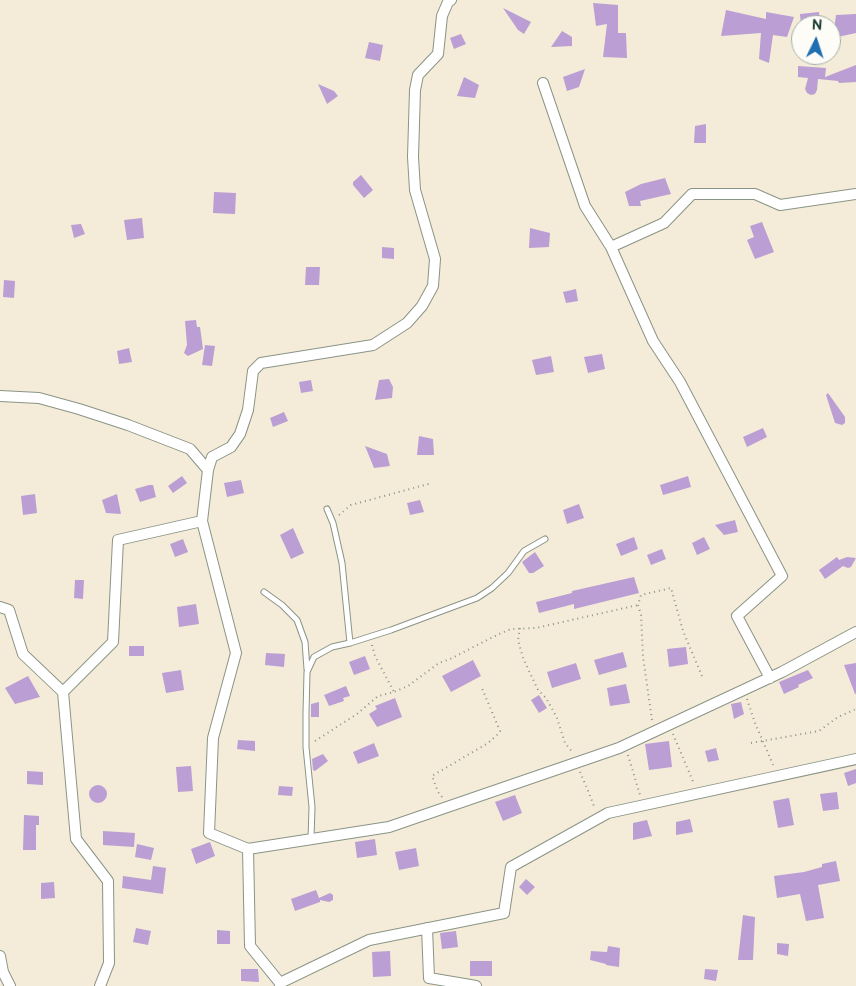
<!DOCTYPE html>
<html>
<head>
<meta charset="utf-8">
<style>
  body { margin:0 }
  #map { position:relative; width:856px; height:986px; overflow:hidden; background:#f4ecd8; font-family:"Balsamiq Sans",sans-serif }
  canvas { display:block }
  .north { position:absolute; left:791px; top:15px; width:50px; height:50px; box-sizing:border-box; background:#fdfcf7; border:1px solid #a4b0a9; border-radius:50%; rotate:4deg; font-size:14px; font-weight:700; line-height:20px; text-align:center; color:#1f3d34 }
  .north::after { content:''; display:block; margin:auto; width:18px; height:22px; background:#1f6fb2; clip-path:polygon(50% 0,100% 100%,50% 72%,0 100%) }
</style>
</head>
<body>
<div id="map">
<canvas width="856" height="986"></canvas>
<div class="north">N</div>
</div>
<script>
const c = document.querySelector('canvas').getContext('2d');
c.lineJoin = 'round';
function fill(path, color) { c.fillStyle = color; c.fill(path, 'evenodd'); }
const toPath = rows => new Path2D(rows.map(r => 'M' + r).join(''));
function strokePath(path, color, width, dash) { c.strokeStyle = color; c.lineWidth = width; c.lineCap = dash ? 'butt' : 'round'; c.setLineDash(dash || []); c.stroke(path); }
fill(toPath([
  [593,3,618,5,618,33,626,33,627,58,603,57,607,24,596,26],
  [503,8,531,22,524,34,518,30],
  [726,10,766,19,766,12,794,17,787,37,773,35,769,63,759,59,761,33,721,36],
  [819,12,820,25,801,25,800,14],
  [856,14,856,33,833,38,836,15],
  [562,31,572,37,572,46,551,47],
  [461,34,466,44,454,49,450,38],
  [369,42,383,45,380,61,365,58],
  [856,65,856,82,839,83,838,81,818,79,817,90,815,94,811,95,807,93,805,89,808,78,798,77,798,66,826,68,825,77],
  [585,69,579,87,567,91,563,77],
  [464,77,479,85,475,98,457,96],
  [318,84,334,91,338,96,327,104],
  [706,124,706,143,694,143,695,126],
  [361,175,373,190,364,198,353,185,353,182],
  [665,178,671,194,640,201,641,206,629,206,625,192,641,184],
  [214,192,236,193,235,214,213,213],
  [142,218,144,238,127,240,124,220],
  [762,222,774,252,755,259,747,240,754,237,750,226],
  [81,224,85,234,74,238,71,225],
  [530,228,550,233,549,247,529,248],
  [382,247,394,248,394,259,382,258],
  [306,267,320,267,319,285,305,285],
  [4,280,15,281,14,298,3,297],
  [576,289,578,301,566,303,563,292],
  [196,320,197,327,200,327,203,349,188,356,184,353,187,345,185,321],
  [205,345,215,346,212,366,202,365],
  [129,348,132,362,119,364,117,351],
  [602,354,605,369,588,373,584,357],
  [551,356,554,372,536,375,532,360],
  [389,379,393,387,392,398,375,400,379,380],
  [311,380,313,391,301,393,299,382],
  [828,393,845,417,845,423,842,425,835,423,826,395],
  [284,412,288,421,273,427,270,418],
  [763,428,767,437,747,447,743,437],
  [419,436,433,439,434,455,417,455],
  [365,446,387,454,390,466,374,468],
  [182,476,187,483,173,493,168,486],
  [688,476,691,487,663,495,660,485],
  [241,480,244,493,227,497,224,483],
  [149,485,153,485,156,497,140,502,135,489],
  [35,494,37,513,23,515,21,496],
  [117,494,121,514,106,513,102,500],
  [420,500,424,512,410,515,407,503],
  [579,504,584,518,567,524,563,510],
  [735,520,738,532,724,535,715,525],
  [293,528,304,553,291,559,280,535],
  [634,537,638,549,621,556,616,544],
  [704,537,710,549,697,555,692,543],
  [183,539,188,552,175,557,170,544],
  [662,549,666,559,651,565,647,555],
  [535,552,544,566,533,573,529,573,522,562],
  [837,557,839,560,847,557,856,558,851,567,848,568,843,566,825,579,819,570],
  [634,577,639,593,574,609,574,604,539,613,536,602,572,593,572,591],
  [75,580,84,580,83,599,74,598],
  [196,604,199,624,179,627,177,607],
  [129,646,144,646,144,656,129,656],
  [686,647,688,664,669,667,667,649],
  [623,652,627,667,599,675,594,660],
  [266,653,285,654,284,667,265,665],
  [365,656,370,669,354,675,349,662],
  [473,660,481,676,451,692,442,676],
  [576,663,581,679,552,688,547,672],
  [856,663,856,694,855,694,844,665],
  [181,670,184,690,166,693,162,673],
  [808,670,813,678,798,685,799,687,784,694,779,682],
  [28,676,40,697,15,704,5,688],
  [626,684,630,703,610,706,607,688],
  [346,686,350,696,343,698,344,701,329,706,324,695],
  [539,695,547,708,539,713,531,700],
  [395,698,402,717,377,727,369,714,377,709,375,706],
  [319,702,319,717,311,717,311,704],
  [741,702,744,714,734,719,731,704],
  [238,740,255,741,255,751,237,749],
  [669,741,672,767,649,770,645,744],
  [374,743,379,756,358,764,353,752],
  [716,748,719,760,708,762,705,751],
  [323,754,328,761,315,771,313,770,312,759],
  [191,766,193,791,178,792,176,767],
  [856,769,856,783,848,786,844,773],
  [27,771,43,772,43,785,27,784],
  '89 794a9 9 0 1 1 18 0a9 9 0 1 1-18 0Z',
  [279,786,293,787,292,796,278,795],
  [837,792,839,809,823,811,820,794],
  [515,795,522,813,503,821,495,802],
  [789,798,794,825,778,828,773,801],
  [24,815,39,816,39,825,36,825,36,850,23,850],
  [690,819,693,832,676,835,676,822],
  [647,820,652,836,633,840,633,823],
  [103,831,135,833,134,847,103,845],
  [375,839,377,855,357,858,355,842],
  [210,842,215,856,196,864,191,849],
  [137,844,154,848,151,860,135,857],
  [416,848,419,866,399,870,395,852],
  [836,861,840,881,818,885,824,918,806,921,800,894,777,898,774,876,804,872,822,867,822,864],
  [153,866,166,868,163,894,122,888,123,876,151,880],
  [526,879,535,887,527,895,519,887],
  [54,882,55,898,41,899,41,883],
  [316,890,319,898,330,893,333,895,333,900,329,902,320,900,320,902,295,911,291,899],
  [743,915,755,917,753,960,738,960],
  [136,928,151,931,148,945,133,942],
  [217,930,230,931,230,944,217,944],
  [456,931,458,947,442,949,440,933],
  [777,943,789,944,788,956,777,954],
  [608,946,620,948,619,967,606,965,606,964,590,960,591,951,607,952],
  [390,951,391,976,373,977,372,952],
  [470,961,492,961,492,976,470,976],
  [241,969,258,969,259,982,241,981],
  [705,969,718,970,716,981,704,979]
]), '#bb9ed3');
const lane = toPath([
  [327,509,333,523,342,563,350,643],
  [264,592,282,605,297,620,305,642,307,669],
  [311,839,312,807,306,747,306,713,307,672,314,657,332,647,350,643,391,630,477,598,492,588,508,573,524,551,545,539]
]);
const street = toPath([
  [451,0,448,2,442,16,438,54,418,75,415,90,413,157,415,190,435,259,433,286,422,306,407,323,373,345,261,363,253,371,248,410,240,434,231,447,212,457,208,470,202,521,236,653,213,738,209,833,248,849,389,827,619,748,782,672,856,632],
  [543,83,585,206,611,247,664,223,692,194,755,194,780,205,856,194],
  [611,247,653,341,680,382,782,576,737,616,770,678],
  [0,396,39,398,79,409,128,425,190,449,208,470],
  [0,607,9,610,23,654,63,692],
  [248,849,250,946,280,983,280,986],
  [427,928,429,978,476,986],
  [0,956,3,972,10,986],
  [280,983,369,940,504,913,511,867,608,813,856,759],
  [100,986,109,963,108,881,76,839,63,692,113,642,118,540,202,521]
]);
strokePath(lane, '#8a9486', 7);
strokePath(street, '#8a9486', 12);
strokePath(toPath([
  [339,515,351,505,432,483],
  [520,628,518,640,523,658,538,690,546,698,557,718,565,743,573,753],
  [372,645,375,656,394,692],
  [747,699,755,723,774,767],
  [652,720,643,657,641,615,638,605,641,595,671,588,683,631,702,676],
  [673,734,694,784],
  [315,741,357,714,378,696,394,692,408,686,439,663,450,659,499,634,511,629,536,628,638,605],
  [751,743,819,731,838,717,856,709],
  [628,755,640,795],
  [580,772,589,793,595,809],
  [442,797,438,792,432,776,488,743,497,735,500,731,481,686]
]), '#8a9486', 2, [1, 4]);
strokePath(lane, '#fff', 5);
strokePath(street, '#fff', 10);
</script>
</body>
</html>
